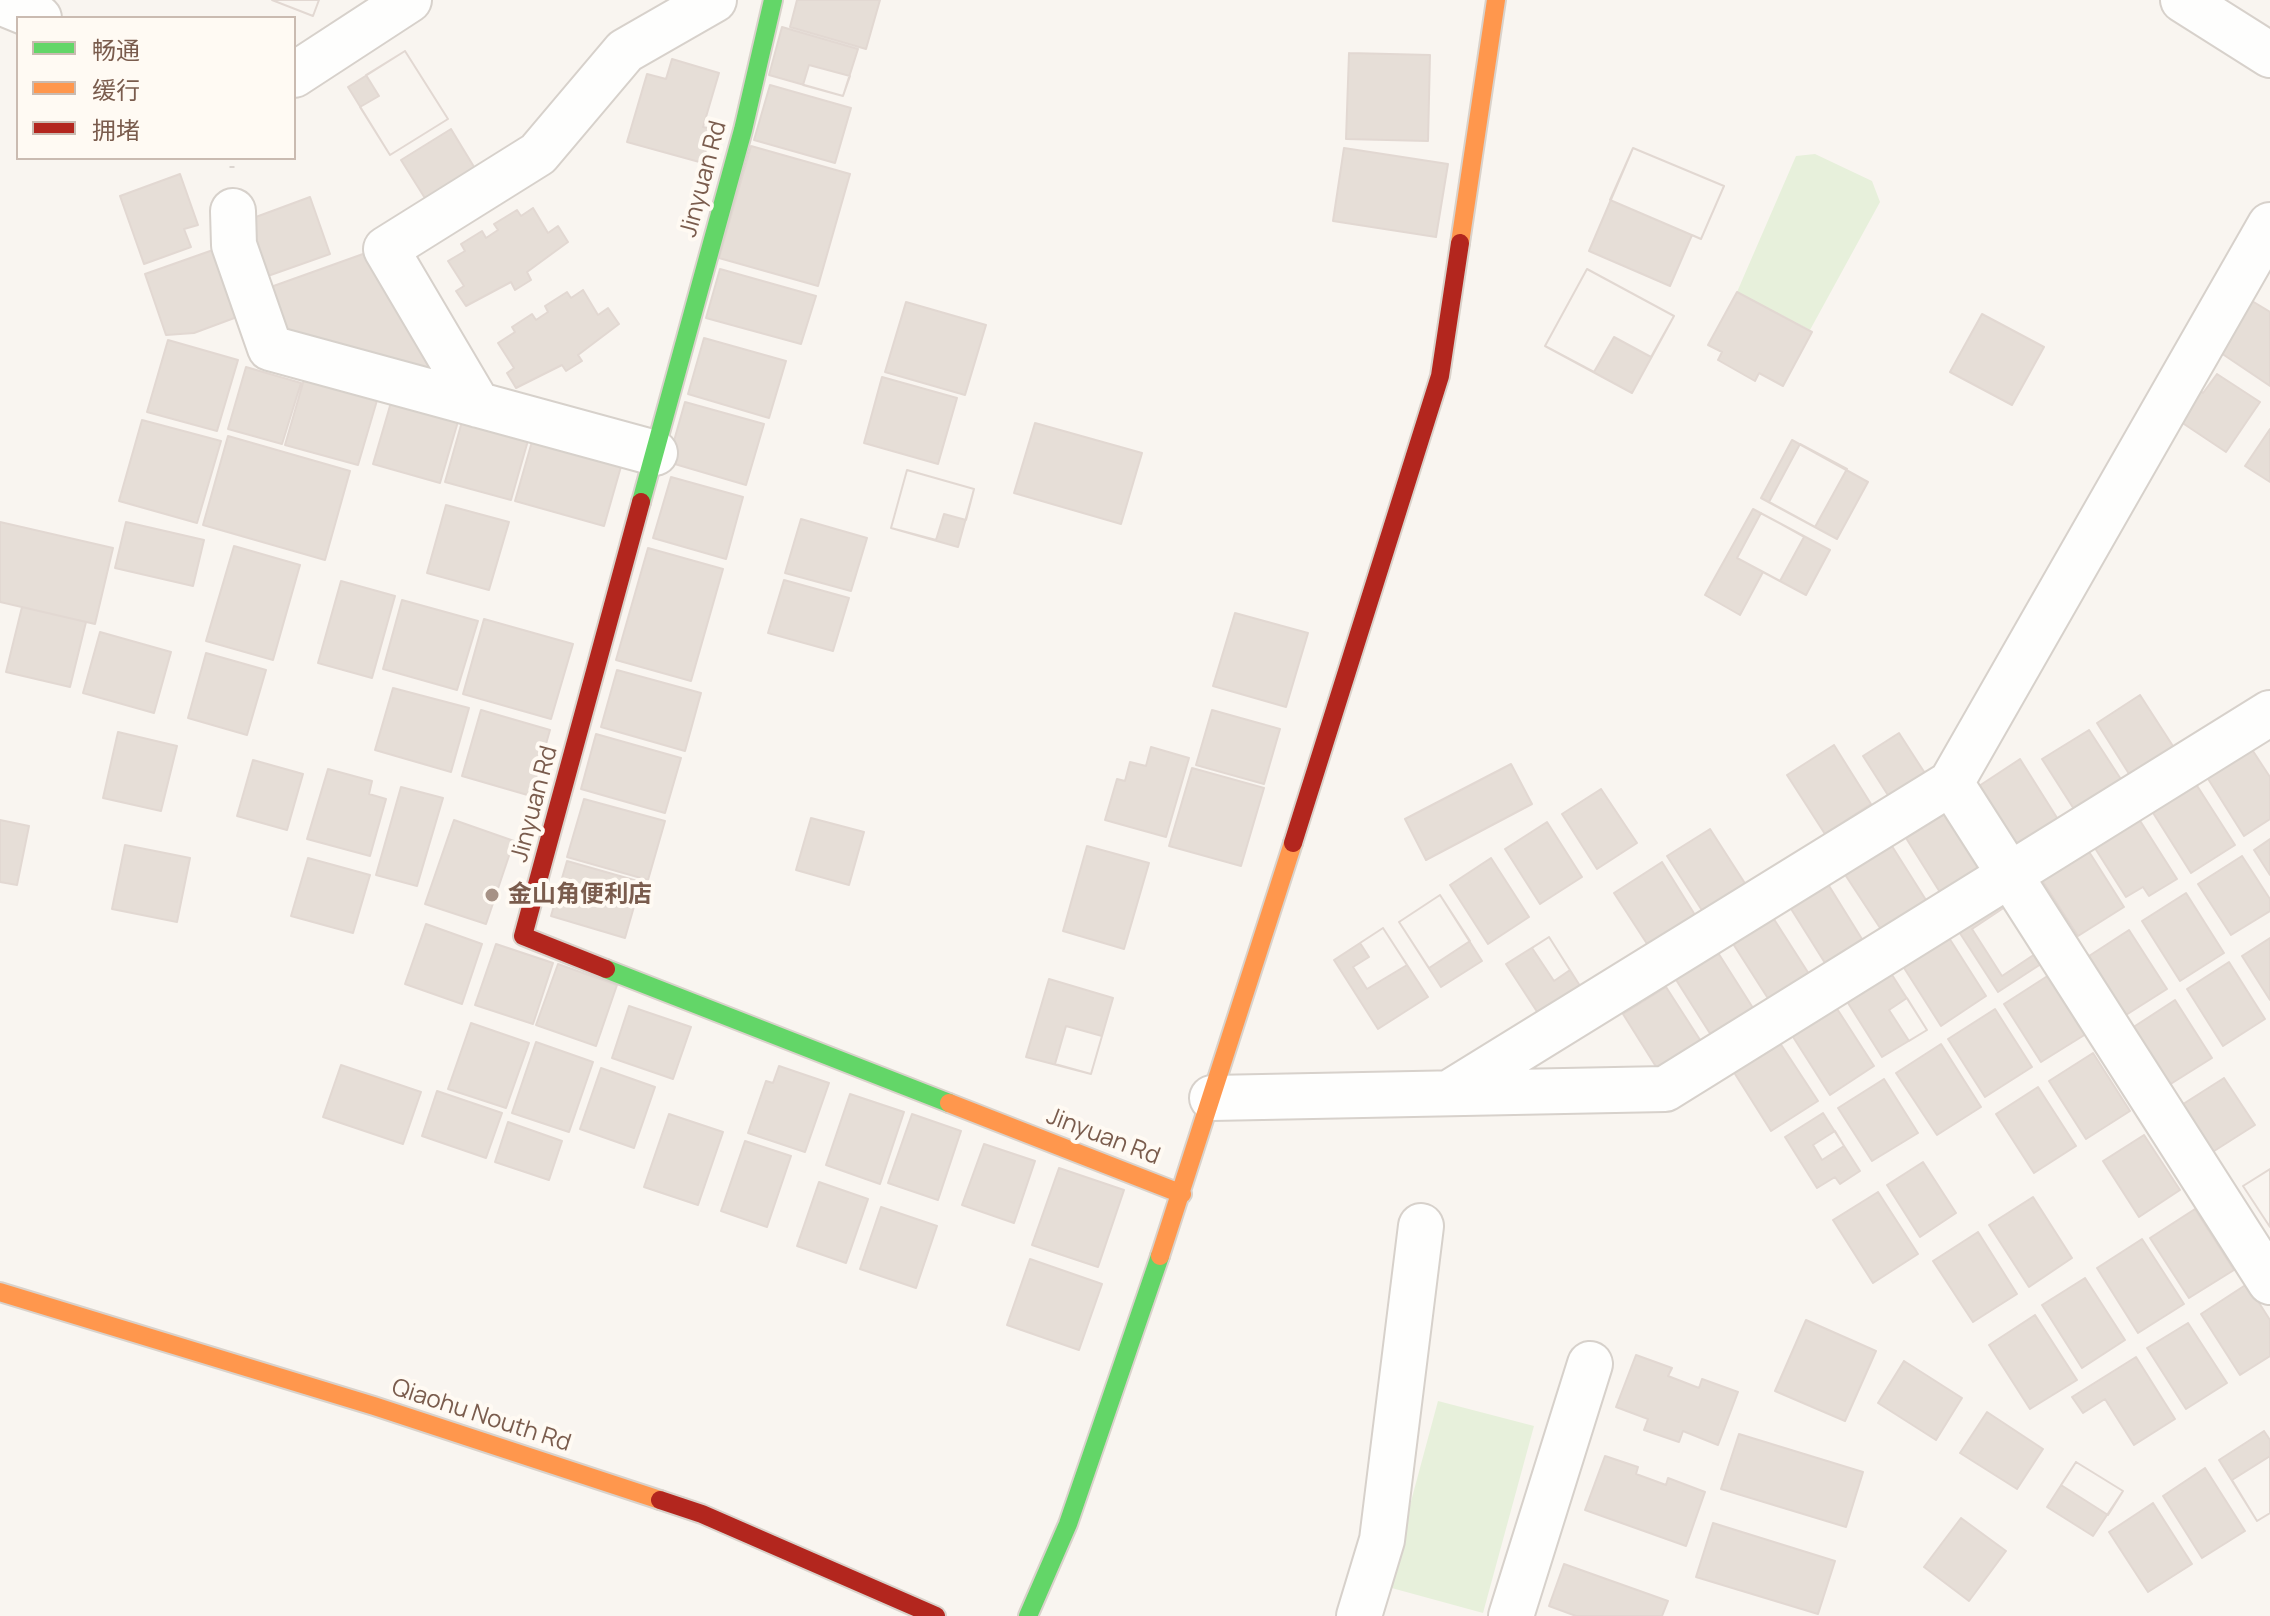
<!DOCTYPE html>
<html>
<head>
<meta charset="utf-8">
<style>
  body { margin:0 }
  #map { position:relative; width:2270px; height:1616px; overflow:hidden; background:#f9f5f0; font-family:Manrope,"Noto Sans SC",sans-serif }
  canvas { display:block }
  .legend { position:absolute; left:16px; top:16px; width:280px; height:144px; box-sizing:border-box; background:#fffaf3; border:2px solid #cabbb1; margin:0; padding:10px 14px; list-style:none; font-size:24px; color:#7a5c4d }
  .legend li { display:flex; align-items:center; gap:16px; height:40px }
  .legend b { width:40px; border:2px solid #cabbb1 }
</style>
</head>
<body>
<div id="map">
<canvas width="2270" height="1616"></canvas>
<ul class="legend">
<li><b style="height:10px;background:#63d668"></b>畅通</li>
<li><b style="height:10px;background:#ff974d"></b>缓行</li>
<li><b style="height:10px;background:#b3261e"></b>拥堵</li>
</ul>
</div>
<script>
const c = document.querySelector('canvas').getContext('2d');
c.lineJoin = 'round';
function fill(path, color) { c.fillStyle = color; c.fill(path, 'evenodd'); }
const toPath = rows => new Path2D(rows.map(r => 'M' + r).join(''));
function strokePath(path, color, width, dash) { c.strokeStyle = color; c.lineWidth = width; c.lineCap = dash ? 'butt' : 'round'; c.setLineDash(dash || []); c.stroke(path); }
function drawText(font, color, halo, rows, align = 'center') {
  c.font = font + ' Manrope,"Noto Sans SC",sans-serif'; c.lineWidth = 8; c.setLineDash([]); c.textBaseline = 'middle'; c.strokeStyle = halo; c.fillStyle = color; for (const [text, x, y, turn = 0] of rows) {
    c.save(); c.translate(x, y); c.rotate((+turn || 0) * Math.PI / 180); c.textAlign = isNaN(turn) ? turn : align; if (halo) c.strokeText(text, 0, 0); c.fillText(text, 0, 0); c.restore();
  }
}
fill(toPath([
  [1815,154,1872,181,1880,202,1810,330,1737,292,1796,156],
  [1438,1401,1534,1426,1483,1613,1388,1587]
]), '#e7f0db');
const building = toPath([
  [272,0,319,0,313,16,272,0],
  [272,0,319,0,313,16,272,0],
  [797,0,880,0,866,49,790,27,797,0],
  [782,27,858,49,843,96,769,75,782,27],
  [405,51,448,119,390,155,360,107,379,96,366,75,405,51],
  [405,51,448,119,390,155,348,87,405,51],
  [1349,53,1430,55,1428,141,1346,139,1349,53],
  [672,59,719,73,703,127,712,129,703,163,627,142,647,74,666,79,672,59],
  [809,65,850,76,843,96,803,85,809,65],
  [770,85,851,108,835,163,754,140,770,85],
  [451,129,482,180,428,203,401,160,451,129],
  [751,146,850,174,818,286,719,258,751,146],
  [1344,148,1448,164,1436,237,1333,221,1344,148],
  [1633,148,1724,186,1701,239,1610,200,1633,148],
  [1633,148,1724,186,1701,239,1692,235,1670,286,1589,251,1633,148],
  [180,174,198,225,184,229,191,247,144,264,120,196,180,174],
  [310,197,330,254,265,277,245,221,310,197],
  [533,208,548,233,558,226,568,242,527,272,531,280,515,290,511,282,466,306,456,291,464,286,448,261,465,251,461,244,482,231,486,238,498,230,494,224,517,210,521,216,533,208],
  [377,249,439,367,416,380,290,348,268,288,377,249],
  [213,250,237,317,194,333,166,335,145,274,213,250],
  [720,269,816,296,801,344,706,318,720,269],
  [1587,269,1674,316,1651,357,1614,337,1594,372,1545,346,1587,269],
  [1587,269,1674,316,1632,393,1545,346,1587,269],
  [583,290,598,315,608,308,619,324,578,355,582,361,566,371,562,365,516,388,507,373,514,368,498,343,515,332,512,327,532,314,536,320,548,312,545,306,567,292,571,298,583,290],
  [1737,292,1812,332,1783,386,1759,373,1755,381,1718,360,1722,352,1708,345,1737,292],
  [2252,301,2270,312,2270,386,2218,351,2252,301],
  [906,302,986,325,965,395,885,372,906,302],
  [1982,314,2044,347,2012,405,1950,372,1982,314],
  [704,338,786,361,769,418,688,394,704,338],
  [168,340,238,360,217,431,147,412,168,340],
  [246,367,301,383,282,444,228,429,246,367],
  [2217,374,2260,402,2226,452,2175,418,2196,388,2203,393,2217,374],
  [305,376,378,397,358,465,285,445,305,376],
  [882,377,957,398,938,464,864,443,882,377],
  [392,399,459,418,440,483,373,464,392,399],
  [685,402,764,424,746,485,668,462,685,402],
  [465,411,531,430,511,500,445,482,465,411],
  [142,420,221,441,197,523,119,501,142,420],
  [1035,423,1142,453,1121,524,1014,493,1035,423],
  [2270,429,2270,482,2245,466,2270,429],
  [228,436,350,471,325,560,203,525,228,436],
  [533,438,622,463,604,526,515,501,533,438],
  [1792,440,1868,482,1837,539,1761,498,1792,440],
  [1800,444,1847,469,1815,527,1769,502,1800,444],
  [907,470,974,489,966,520,944,514,936,540,891,528,907,470],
  [907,470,974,489,958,547,891,528,907,470],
  [671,477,743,497,726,559,653,538,671,477],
  [446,505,509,522,489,590,427,573,446,505],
  [1753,509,1830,550,1806,595,1763,572,1740,615,1705,595,1753,509],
  [1761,513,1804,537,1780,581,1737,558,1761,513],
  [801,519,867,538,851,591,785,573,801,519],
  [0,522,113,548,95,624,0,602,0,522],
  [126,522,204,540,193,586,115,568,126,522],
  [234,546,300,565,273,660,206,641,234,546],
  [648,548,723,569,691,681,616,660,648,548],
  [784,580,849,598,833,651,768,633,784,580],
  [341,581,395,596,372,678,318,663,341,581],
  [402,600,478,621,457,690,383,669,402,600],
  [22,607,86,622,70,687,6,672,22,607],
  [1235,613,1308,633,1286,707,1213,686,1235,613],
  [484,619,573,644,551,719,463,694,484,619],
  [100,632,171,652,154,713,83,693,100,632],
  [206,653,266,670,247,735,188,718,206,653],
  [617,670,701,693,685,751,601,727,617,670],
  [393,688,469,708,451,772,375,750,393,688],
  [2140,695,2180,757,2136,785,2097,723,2140,695],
  [481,710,550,730,531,796,462,776,481,710],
  [1212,710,1280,729,1264,784,1196,765,1212,710],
  [2089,730,2126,787,2079,817,2042,759,2089,730],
  [118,732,177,746,161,811,103,798,118,732],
  [1899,733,1930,781,1893,803,1863,756,1899,733],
  [596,734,681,758,665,813,581,789,596,734],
  [1834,745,1871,804,1825,834,1787,775,1834,745],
  [2249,745,2270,777,2270,819,2244,836,2205,774,2249,745],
  [1151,747,1189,758,1166,837,1105,820,1117,779,1125,781,1130,762,1146,766,1151,747],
  [2020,759,2059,821,2018,847,1979,786,2020,759],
  [253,760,303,774,287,830,237,816,253,760],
  [1511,764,1532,804,1426,860,1405,819,1511,764],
  [1192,768,1264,788,1241,866,1169,846,1192,768],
  [328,769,372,781,369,794,386,799,370,856,307,839,328,769],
  [2194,781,2235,845,2191,873,2150,808,2194,781],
  [401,787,443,798,417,886,376,875,401,787],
  [1601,789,1637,843,1597,869,1562,814,1601,789],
  [584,799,665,821,648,880,567,857,584,799],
  [1948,812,1985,871,1943,897,1906,838,1948,812],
  [2137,816,2177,879,2149,896,2143,887,2126,897,2093,845,2137,816],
  [811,818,864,832,849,885,796,870,811,818],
  [0,820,29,826,17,885,0,882,0,820],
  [454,820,514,841,486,924,425,904,454,820],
  [1547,822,1582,877,1540,904,1505,849,1547,822],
  [1710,829,1748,888,1705,915,1667,856,1710,829],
  [2270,839,2270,875,2254,850,2270,839],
  [1890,843,1931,908,1886,937,1844,873,1890,843],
  [125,845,190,858,177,922,112,909,125,845],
  [1087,846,1149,863,1124,949,1063,931,1087,846],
  [2086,847,2124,907,2078,936,2040,877,2086,847],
  [2242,856,2270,899,2270,911,2231,935,2198,884,2242,856],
  [308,858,370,875,353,933,291,916,308,858],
  [1491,858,1529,917,1488,944,1450,885,1491,858],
  [567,861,641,882,625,938,551,916,567,861],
  [1662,862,1700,923,1653,953,1614,893,1662,862],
  [1826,881,1862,939,1825,963,1788,904,1826,881],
  [2186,893,2224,953,2180,981,2142,921,2186,893],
  [1440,895,1470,941,1429,968,1399,922,1440,895],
  [1440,895,1482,961,1441,987,1399,922,1440,895],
  [1998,896,2041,964,1998,992,1954,924,1998,896],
  [2005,907,2035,954,2002,976,1972,929,2005,907],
  [1770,913,1809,974,1769,1000,1730,939,1770,913],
  [426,924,482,944,462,1004,405,984,426,924],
  [1383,928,1407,965,1367,989,1353,967,1369,957,1360,943,1383,928],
  [1383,928,1428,997,1378,1029,1334,960,1383,928],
  [1944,930,1986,996,1941,1026,1899,960,1944,930],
  [2129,930,2167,989,2126,1015,2089,956,2129,930],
  [1549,937,1570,970,1554,981,1532,948,1549,937],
  [1549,937,1589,1000,1547,1027,1506,964,1549,937],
  [2270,938,2270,1000,2242,956,2270,938],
  [496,944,553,963,533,1024,475,1005,496,944],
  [1715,948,1753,1008,1711,1035,1673,975,1715,948],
  [2229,962,2265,1019,2223,1046,2187,989,2229,962],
  [558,964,617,985,596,1046,536,1025,558,964],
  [1887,967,1927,1030,1882,1057,1843,995,1887,967],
  [2049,975,2086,1034,2041,1062,2004,1004,2049,975],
  [1049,979,1113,998,1091,1074,1026,1057,1049,979],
  [1666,987,1704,1046,1660,1073,1623,1014,1666,987],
  [1907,998,1927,1030,1909,1041,1889,1010,1907,998],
  [2175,1000,2212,1058,2169,1085,2132,1028,2175,1000],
  [1832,1001,1874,1066,1830,1095,1788,1029,1832,1001],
  [629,1006,691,1027,673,1079,612,1058,629,1006],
  [1995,1009,2032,1067,1985,1097,1948,1039,1995,1009],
  [471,1023,529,1043,506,1108,448,1089,471,1023],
  [1066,1026,1102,1036,1091,1074,1055,1064,1066,1026],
  [1776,1037,1818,1101,1771,1131,1730,1066,1776,1037],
  [536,1042,593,1062,569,1132,512,1113,536,1042],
  [1941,1044,1981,1107,1937,1135,1896,1073,1941,1044],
  [2093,1053,2130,1111,2086,1139,2049,1081,2093,1053],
  [341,1065,421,1092,403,1144,323,1117,341,1065],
  [779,1066,829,1083,805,1152,748,1133,766,1081,773,1083,779,1066],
  [601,1068,655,1087,634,1148,580,1129,601,1068],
  [2224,1078,2255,1125,2211,1153,2180,1106,2224,1078],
  [1884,1079,1918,1133,1872,1161,1838,1108,1884,1079],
  [2038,1087,2076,1146,2034,1173,1996,1114,2038,1087],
  [437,1091,502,1113,486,1158,422,1136,437,1091],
  [850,1094,904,1112,880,1184,826,1165,850,1094],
  [1823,1113,1860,1171,1840,1184,1835,1177,1817,1188,1785,1137,1823,1113],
  [669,1114,723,1132,698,1205,644,1187,669,1114],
  [912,1114,961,1131,938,1200,888,1183,912,1114],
  [508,1122,562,1141,549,1180,495,1162,508,1122],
  [1835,1131,1844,1146,1822,1160,1813,1145,1835,1131],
  [2144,1135,2180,1190,2139,1217,2103,1161,2144,1135],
  [745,1141,791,1156,767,1227,721,1211,745,1141],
  [984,1144,1035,1161,1014,1223,962,1205,984,1144],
  [1923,1162,1956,1213,1920,1237,1887,1185,1923,1162],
  [1059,1168,1124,1190,1098,1267,1032,1245,1059,1168],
  [2270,1169,2270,1227,2243,1186,2270,1169],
  [2270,1169,2270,1227,2243,1186,2270,1169],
  [819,1182,868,1199,846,1263,797,1246,819,1182],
  [1878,1192,1918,1254,1873,1283,1833,1220,1878,1192],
  [2033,1197,2072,1258,2029,1287,1989,1225,2033,1197],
  [881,1207,937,1226,916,1288,860,1269,881,1207],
  [2195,1209,2234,1270,2189,1298,2150,1238,2195,1209],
  [1978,1232,2017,1294,1973,1322,1933,1261,1978,1232],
  [2142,1239,2184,1304,2138,1333,2097,1268,2142,1239],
  [1030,1259,1102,1284,1079,1350,1007,1325,1030,1259],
  [2085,1278,2125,1340,2082,1368,2042,1305,2085,1278],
  [2247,1284,2270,1320,2270,1356,2240,1375,2201,1314,2247,1284],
  [2035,1315,2077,1380,2030,1409,1989,1345,2035,1315],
  [1806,1320,1876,1351,1845,1421,1775,1391,1806,1320],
  [2188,1323,2227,1383,2186,1409,2147,1348,2188,1323],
  [1636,1355,1672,1368,1668,1376,1699,1388,1702,1379,1738,1392,1718,1445,1683,1431,1679,1442,1644,1430,1648,1419,1616,1407,1636,1355],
  [2136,1357,2175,1419,2134,1445,2105,1399,2083,1413,2072,1397,2136,1357],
  [1904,1361,1962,1398,1936,1440,1878,1403,1904,1361],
  [1987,1412,2043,1449,2017,1489,1960,1453,1987,1412],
  [2264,1431,2270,1440,2270,1513,2257,1521,2219,1460,2264,1431],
  [1739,1434,1863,1472,1846,1527,1721,1489,1739,1434],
  [1605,1456,1638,1467,1636,1474,1666,1485,1668,1478,1705,1492,1686,1546,1585,1510,1605,1456],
  [2270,1456,2270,1513,2257,1521,2232,1480,2270,1456],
  [2076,1462,2123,1491,2108,1515,2061,1485,2076,1462],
  [2076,1462,2123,1491,2093,1536,2047,1507,2076,1462],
  [2205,1468,2245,1531,2202,1558,2163,1496,2205,1468],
  [2153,1503,2192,1564,2148,1592,2109,1532,2153,1503],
  [1961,1518,2006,1551,1969,1601,1924,1567,1961,1518],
  [1713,1523,1835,1561,1818,1614,1696,1577,1713,1523],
  [1564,1564,1668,1601,1662,1616,1576,1616,1549,1606,1564,1564]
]);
fill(building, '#e6ded7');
strokePath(building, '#e2d8d2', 2);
const street = toPath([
  [2183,0,2270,55],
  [0,2,39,18],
  [294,75,409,0],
  [233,211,234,245,270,348,655,453],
  [478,405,386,249,538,154,625,51,714,0],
  [1951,783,2270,1282],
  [1449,1093,1951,783,2270,225],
  [1212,1098,1665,1089,2270,713],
  [1359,1616,1382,1540,1421,1226],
  [1511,1616,1590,1364]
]);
const fast = toPath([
  [641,502,743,130,773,0],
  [606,969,949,1103],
  [1028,1616,1068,1524,1160,1256]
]);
const slow = toPath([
  [1460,243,1496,0],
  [949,1103,1182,1194],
  [1160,1256,1293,843],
  [0,1292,374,1406,660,1500]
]);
const jam = toPath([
  [1293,843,1440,376,1460,243],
  [606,969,523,936,641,502],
  [660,1500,702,1514,936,1616]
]);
strokePath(street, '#d7d1cb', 48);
strokePath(fast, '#d9d2cb', 22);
strokePath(slow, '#d9d2cb', 22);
strokePath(jam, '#d9d2cb', 22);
strokePath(toPath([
  [232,158,232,170]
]), '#dcd5d0', 5, [2, 6]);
strokePath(street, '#fefefd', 44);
strokePath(fast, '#63d668', 18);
strokePath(slow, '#ff974d', 18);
strokePath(jam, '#b3261e', 18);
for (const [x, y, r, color] of [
  [492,895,8,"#a69286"]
]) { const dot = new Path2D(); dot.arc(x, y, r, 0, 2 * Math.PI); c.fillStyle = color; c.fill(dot); strokePath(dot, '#fffaf3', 3); }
drawText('24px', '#7a5c4d', '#fffaf3', [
  ["Jinyuan Rd",704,179,-75],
  ["Jinyuan Rd",535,804,-75],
  ["Jinyuan Rd",1103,1137,21],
  ["Qiaohu Nouth Rd",481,1416,18]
]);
drawText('bold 24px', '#7a5c4d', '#fffaf3', [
  ["金山角便利店",508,895]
], 'left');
</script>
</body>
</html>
